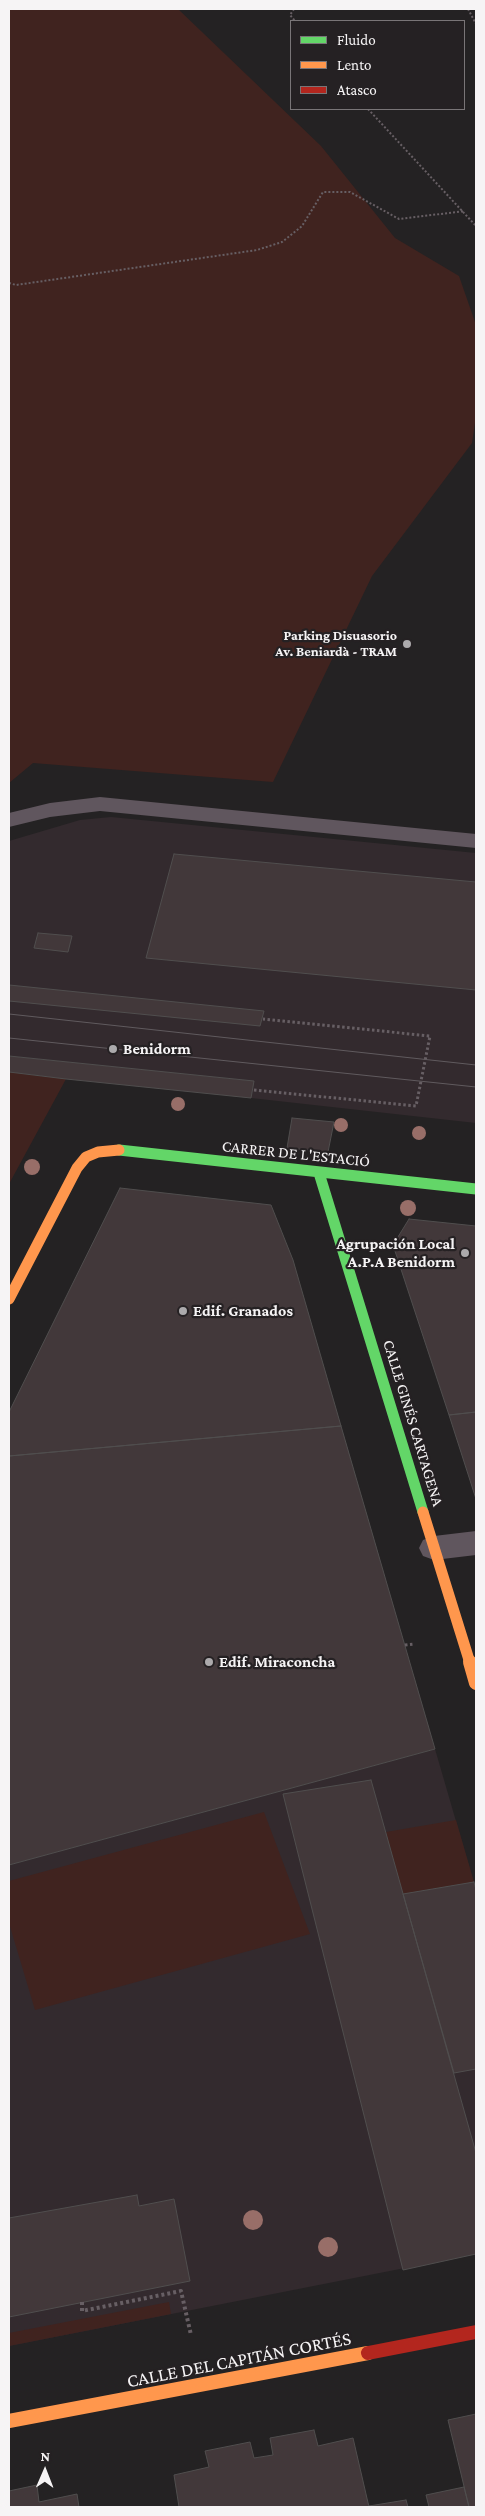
<!DOCTYPE html>
<html>
<head>
<meta charset="utf-8">
<style>
  body { margin:0 }
  #map { position:relative; width:485px; height:2516px; overflow:hidden; background:#242223; font-family:"Crimson Pro",serif }
  canvas { display:block }
  .frame { position:absolute; inset:0; border:10px solid #f6f4f5; pointer-events:none }
  .legend { position:absolute; left:290px; top:20px; width:175px; height:90px; box-sizing:border-box; background:#252123; border:1px solid #797577; margin:0; padding:6px 9px; list-style:none; font-size:15px; color:#f6f4f5 }
  .legend li { display:flex; align-items:center; gap:10px; height:25px }
  .legend b { width:25px; border:1px solid #797577 }
  .north { position:absolute; left:20px; top:2446px; width:50px; height:50px; -webkit-text-stroke:4px #252123; paint-order:stroke; rotate:1deg; font-size:14px; font-weight:700; line-height:20px; text-align:center; color:#f6f4f5 }
  .north::after { content:''; display:block; margin:auto; width:18px; height:22px; background:#f6f4f5; clip-path:polygon(50% 0,100% 100%,50% 72%,0 100%) }
</style>
</head>
<body>
<div id="map">
<canvas width="485" height="2516"></canvas>
<div class="frame"></div>
<ul class="legend">
<li><b style="height:6px;background:#63d668"></b>Fluido</li>
<li><b style="height:6px;background:#ff974d"></b>Lento</li>
<li><b style="height:6px;background:#b3261e"></b>Atasco</li>
</ul>
<div class="north">N</div>
</div>
<script>
const c = document.querySelector('canvas').getContext('2d');
c.lineJoin = 'round';
function fill(path, color) { c.fillStyle = color; c.fill(path, 'evenodd'); }
const toPath = rows => new Path2D(rows.map(r => 'M' + r).join(''));
function strokePath(path, color, width, dash) { c.strokeStyle = color; c.lineWidth = width; c.lineCap = dash ? 'butt' : 'round'; c.setLineDash(dash || []); c.stroke(path); }
function drawText(font, color, halo, rows, align = 'center') {
  c.font = font + ' "Crimson Pro",serif'; c.lineWidth = 4.5; c.setLineDash([]); c.textBaseline = 'middle'; c.strokeStyle = halo; c.fillStyle = color; for (const [text, x, y, turn = 0] of rows) {
    c.save(); c.translate(x, y); c.rotate((+turn || 0) * Math.PI / 180); c.textAlign = isNaN(turn) ? turn : align; if (halo) c.strokeText(text, 0, 0); c.fillText(text, 0, 0); c.restore();
  }
}
fill(toPath([
  [111,817,476,853,476,1123,251,1098,253,1081,9,1056,9,841,80,820],
  [435,1749,476,1890,476,2254,9,2346,9,1865]
]), '#332a2e');
fill(toPath([
  [9,9,178,9,321,146,395,238,459,276,476,325,476,416,472,443,372,576,273,782,33,763,9,783],
  [9,1072,66,1079,9,1184],
  [264,1812,310,1934,35,2010,9,1923,9,1881],
  [456,1820,474,1882,403,1894,386,1832],
  [169,2302,171,2314,9,2346,9,2333]
]), '#40231f');
const building = toPath([
  [174,854,476,882,476,990,146,958,174,854],
  [38,933,72,936,68,952,34,948,38,933],
  [9,985,264,1011,260,1026,9,1001,9,985],
  [9,1056,254,1081,251,1098,66,1079,9,1072,9,1056],
  [292,1118,334,1122,328,1152,287,1148,292,1118],
  [120,1188,271,1205,293,1260,341,1426,9,1456,9,1412,120,1188],
  [409,1219,476,1226,476,1412,449,1415,393,1245,409,1219],
  [476,1412,476,1499,449,1415,476,1412],
  [341,1426,435,1749,9,1865,9,1456,341,1426],
  [371,1780,476,2153,476,2254,403,2270,283,1794,371,1780],
  [474,1882,476,1890,476,2069,454,2073,403,1894,474,1882],
  [137,2195,139,2206,174,2199,190,2281,9,2317,9,2218,137,2195],
  [476,2414,476,2507,469,2507,448,2420,476,2414],
  [314,2430,318,2446,353,2438,369,2507,179,2507,174,2475,209,2467,205,2451,250,2442,254,2458,273,2455,270,2438,314,2430],
  [37,2485,39,2502,77,2494,79,2507,9,2507,9,2491,37,2485],
  [464,2487,469,2507,429,2507,426,2495,464,2487],
  [406,2500,408,2507,369,2506,406,2500]
]);
fill(building, '#42383a');
strokePath(building, '#504e4e', 1);
strokePath(toPath([
  [294,9,290,15,295,21],
  [468,9,476,24],
  [368,109,476,226],
  [9,283,16,285,257,250,282,242,302,226,323,192,350,192,399,219,465,211]
]), '#675f64', 2, [2, 2]);
strokePath(toPath([
  [254,1090,416,1106,430,1036,263,1019],
  [405,1645,414,1644]
]), '#675f64', 3, [2.5, 2.5]);
strokePath(toPath([
  [82,2302,82,2311,181,2291,191,2335]
]), '#675f64', 4, [3, 3]);
fill(toPath([
  [100,797,476,834,476,848,100,811,50,817,9,827,9,813,50,803,100,797]
]), '#60565e');
fill(toPath([
  [476,1531,476,1555,434,1560,423,1556,419,1548,423,1540,434,1536,476,1531]
]), '#60565e');
strokePath(toPath([
  [119,1150,476,1189],
  [319,1173,423,1512]
]), '#63d668', 11);
strokePath(toPath([
  [9,1299,77,1168,86,1157,98,1152,119,1150],
  [423,1512,470,1663]
]), '#ff974d', 11);
strokePath(toPath([
  [470,1662,476,1683],
  [9,2421,368,2353]
]), '#ff974d', 14);
strokePath(toPath([
  [368,2353,476,2332]
]), '#b3261e', 14);
strokePath(toPath([
  [9,1014,476,1065],
  [9,1038,476,1087]
]), '#605a5e', 1);
c.fillStyle = '#986e68';
for (const [x, y, r] of [
  [178,1104,7],
  [341,1125,7],
  [419,1133,7],
  [32,1167,8],
  [408,1208,8],
  [253,2220,10],
  [328,2247,10]
]) { c.beginPath(); c.arc(x, y, r, 0, 2 * Math.PI); c.fill(); }
for (const [x, y, r, color] of [
  [407,644,5,"#acaaac"],
  [113,1049,5,"#acaaac"],
  [465,1253,5,"#acaaac"],
  [183,1311,5,"#acaaac"],
  [209,1662,5,"#acaaac"]
]) { const dot = new Path2D(); dot.arc(x, y, r, 0, 2 * Math.PI); c.fillStyle = color; c.fill(dot); strokePath(dot, '#252123', 2); }
drawText('bold 14px', '#f6f4f5', '#252123', [
  ["Parking Disuasorio",397,636],
  ["Av. Beniardà - TRAM",397,652]
], 'right');
drawText('bold 16px', '#f6f4f5', '#252123', [
  ["Benidorm",123,1049],
  ["Agrupación Local",455,1244,"right"],
  ["A.P.A Benidorm",455,1262,"right"],
  ["Edif. Granados",193,1311],
  ["Edif. Miraconcha",219,1662]
], 'left');
drawText('16px', '#f6f4f5', '#252123', [
  ["CARRER DE L'ESTACIÓ",296,1154,6],
  ["CALLE GINÉS CARTAGENA",413,1423,73]
]);
drawText('19px', '#f6f4f5', '#252123', [
  ["CALLE DEL CAPITÁN CORTÉS",239,2360,-11]
]);
</script>
</body>
</html>
